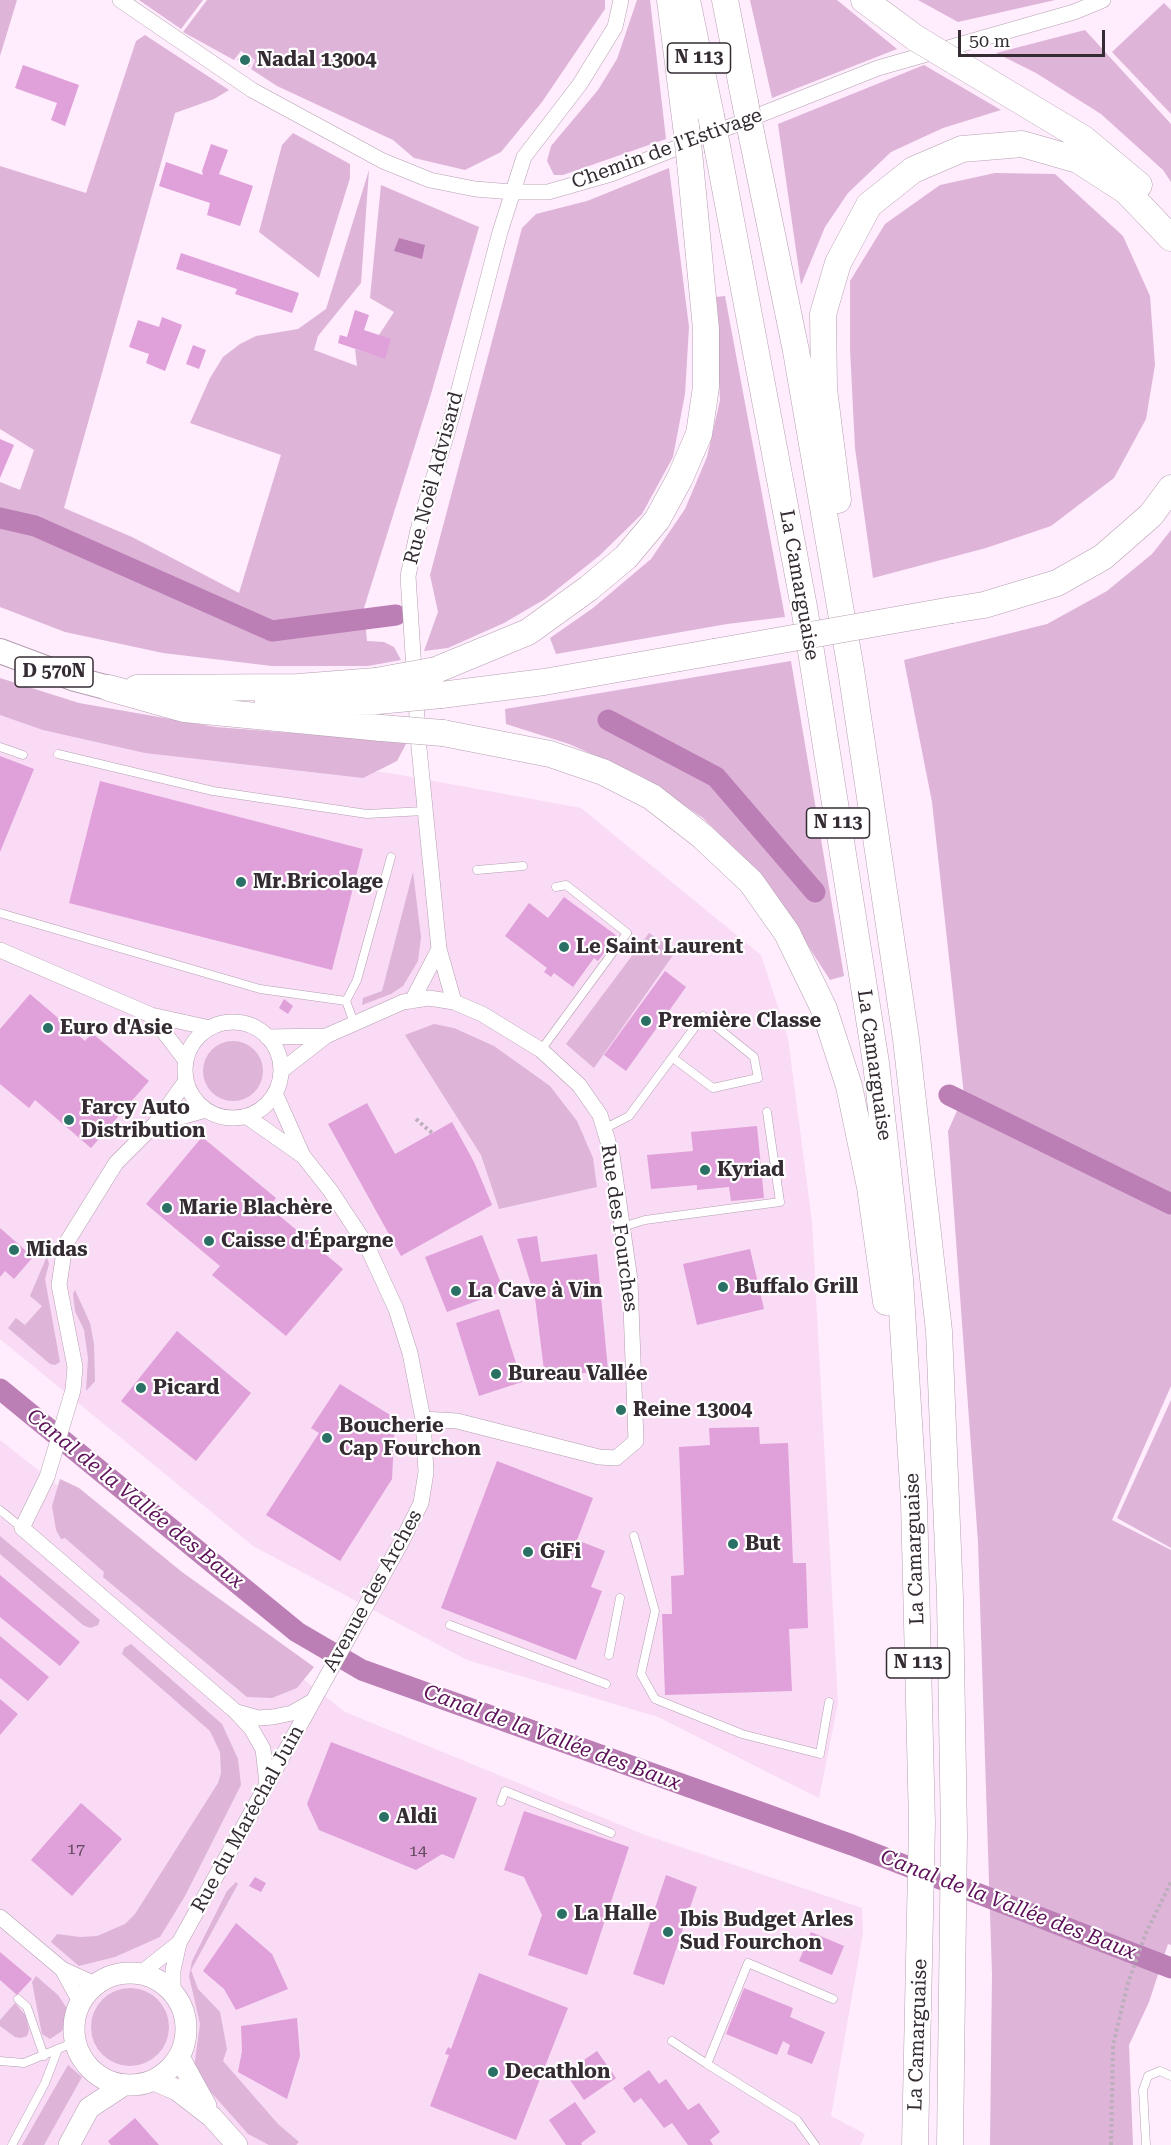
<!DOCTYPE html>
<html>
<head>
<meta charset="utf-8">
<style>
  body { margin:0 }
  #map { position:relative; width:1171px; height:2145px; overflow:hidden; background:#ffecfc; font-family:"Roboto Serif",serif }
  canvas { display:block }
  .scale { position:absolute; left:958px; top:30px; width:147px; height:27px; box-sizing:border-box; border:3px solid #342b33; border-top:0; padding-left:8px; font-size:18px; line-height:21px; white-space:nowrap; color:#342b33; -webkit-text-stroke:4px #fff; paint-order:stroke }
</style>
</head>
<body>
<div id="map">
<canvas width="1171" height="2145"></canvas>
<div class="scale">50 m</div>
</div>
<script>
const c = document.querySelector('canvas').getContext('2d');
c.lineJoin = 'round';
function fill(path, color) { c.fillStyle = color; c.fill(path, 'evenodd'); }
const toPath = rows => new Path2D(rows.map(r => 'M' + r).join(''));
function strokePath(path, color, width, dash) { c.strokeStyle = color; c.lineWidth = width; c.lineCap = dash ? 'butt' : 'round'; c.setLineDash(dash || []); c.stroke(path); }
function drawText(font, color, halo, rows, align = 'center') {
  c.font = font + ' "Roboto Serif",serif'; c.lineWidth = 4.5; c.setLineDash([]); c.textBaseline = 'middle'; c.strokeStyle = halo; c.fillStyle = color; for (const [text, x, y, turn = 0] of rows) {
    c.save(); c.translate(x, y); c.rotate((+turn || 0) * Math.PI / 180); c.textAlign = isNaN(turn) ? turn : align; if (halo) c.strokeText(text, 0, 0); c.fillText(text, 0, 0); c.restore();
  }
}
fill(toPath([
  [0,693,215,749,395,774,581,808,761,955,788,1038,812,1222,838,1703,819,1798,658,1717,467,1660,253,1546,0,1339],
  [0,1440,345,1712,645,1835,862,1908,863,1933,831,2116,865,2134,860,2145,0,2145]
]), '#f9dbf5');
fill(toPath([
  [0,0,17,0,0,56],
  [139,0,203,0,181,29],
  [207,0,605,0,605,9,542,102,501,152,465,170,414,158,393,140,277,86,251,69,255,60,241,51,234,60,183,32],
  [637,0,650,0,666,139,563,175,554,175,547,161,551,146,598,90,617,59],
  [750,0,837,0,897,49,772,98],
  [918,0,1055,0,958,22],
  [1164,3,1171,10,1171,114,1112,52],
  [1085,30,1171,124,1171,182,1163,170,1101,114,1036,73,996,53],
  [145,35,229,90,214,99,175,113,64,508,132,537,239,593,281,455,190,423,210,378,223,357,240,344,256,336,298,329,326,309,369,170,361,283,318,336,314,350,357,366,355,349,384,358,379,335,394,312,370,298,381,185,479,227,431,394,364,608,367,641,384,642,394,647,401,660,368,666,272,666,163,653,65,632,0,607,0,482,20,490,34,450,0,429,0,166,86,193,136,41],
  [924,65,1001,110,943,128,891,152,848,193,825,227,801,285,778,124],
  [293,133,350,164,350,178,319,278,259,232,282,145],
  [669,168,689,327,685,394,673,457,642,514,599,556,545,599,504,623,448,648,424,651,438,612,430,575,522,228,536,214,587,201],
  [995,173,1055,174,1123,236,1150,296,1155,365,1146,419,1114,478,1051,526,986,548,873,578,855,448,850,349,850,281,885,224,940,185],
  [725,296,785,617,727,624,556,654,550,638,593,608,651,559,685,509,707,457,720,400,715,297],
  [1171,530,1171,1386,1112,1520,1171,1550,1171,1945,1168,1944,1149,2002,1129,2045,1133,2145,990,2145,992,1974,978,1542,948,1131,964,1095,932,802,904,660,1047,624,1107,591,1152,554],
  [791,661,844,976,830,980,765,879,703,818,641,776,569,744,506,724,505,709],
  [0,678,79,703,216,727,407,742,397,761,363,778,145,753,43,730,0,715],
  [413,872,421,937,418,961,403,986,391,994,362,1005,363,998,382,991],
  [649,933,676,951,594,1068,566,1044],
  [434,1024,454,1028,494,1046,550,1086,577,1121,593,1158,597,1187,499,1209,481,1155,405,1035],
  '203 1071a30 30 0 1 1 60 0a30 30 0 1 1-60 0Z',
  [47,1256,49,1264,45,1279,60,1362,55,1365,50,1364,8,1328,16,1318,25,1325,42,1306,30,1296],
  [75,1290,90,1323,94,1344,95,1381,86,1391,88,1358,84,1330,75,1311,73,1294],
  [1171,1400,1171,1548,1117,1518],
  [60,1479,79,1488,182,1572,314,1667,297,1688,272,1698,247,1697,103,1577,104,1572,65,1538,61,1539,56,1530,52,1506],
  [0,1536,100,1620,98,1625,90,1628,83,1625,0,1554],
  [131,1644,222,1724,238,1759,241,1785,185,1896,160,1937,115,1957,79,1966,51,1942,57,1934,80,1937,97,1936,125,1924,135,1914,218,1783,221,1773,220,1752,210,1731,122,1654,124,1648],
  [236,1882,238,1884,191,1970,198,1989,220,2012,227,2049,223,2061,278,2124,299,2142,296,2145,269,2145,248,2134,201,2081,194,2068,200,2024,189,1976,192,1961,227,1891],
  [36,1976,58,1995,70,2013,62,2031,50,2039,42,2034,40,2024,32,1982],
  '91 2027a39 39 0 1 1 78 0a39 39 0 1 1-78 0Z',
  [15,2003,26,2016,29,2030,27,2036,21,2038,15,2037,0,2026,0,2020],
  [68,2065,82,2077,44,2145,22,2145]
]), '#deb4d9');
fill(toPath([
  [399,238,425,245,422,259,394,251]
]), '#bb7eb5');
strokePath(toPath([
  [0,518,35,526,272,631,396,615],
  [608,720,716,777,815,892],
  [949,1095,1171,1204],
  [0,1389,297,1632,362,1670,852,1845,1171,1968]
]), '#bb7eb5', 21);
fill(toPath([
  [241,54,253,60,249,67,237,60],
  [23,65,79,85,65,126,51,120,57,103,15,88],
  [211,144,228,150,219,174,253,186,240,226,207,215,210,203,159,186,166,162,203,175,202,171],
  [181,253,299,293,292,313,235,294,237,289,176,269],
  [355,310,369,315,364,330,391,339,385,359,338,343,340,335,347,337],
  [162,317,182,325,165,371,146,363,149,354,129,347,138,320,159,327],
  [193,345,206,350,199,369,186,364],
  [0,439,14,445,0,478],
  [0,756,34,769,0,852],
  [100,781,363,849,332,970,69,903],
  [564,897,617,936,598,961,594,958,573,987,554,973,551,977,544,972,547,968,505,936,529,903,548,918],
  [665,971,686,987,626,1071,604,1055],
  [30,994,85,1041,92,1033,149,1081,91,1148,35,1100,29,1108,0,1084,0,1029],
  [284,999,293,1006,288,1014,279,1008],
  [367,1103,395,1154,452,1122,474,1162,492,1205,401,1256,328,1124],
  [757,1126,764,1198,731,1201,729,1187,697,1190,697,1185,651,1189,647,1155,693,1151,691,1132],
  [202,1137,276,1198,269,1207,343,1269,286,1336,212,1275,220,1266,146,1204],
  [0,1228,33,1257,14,1279,5,1271,0,1277],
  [482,1235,504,1291,447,1312,425,1257],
  [537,1236,541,1262,597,1254,608,1370,545,1378,535,1298,517,1239],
  [750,1249,764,1309,697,1325,683,1264],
  [499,1309,522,1382,479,1396,456,1323],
  [177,1331,251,1393,196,1461,121,1401],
  [340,1384,395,1418,392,1479,340,1561,266,1515,319,1433,311,1428],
  [759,1427,760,1444,788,1443,793,1563,806,1563,808,1628,789,1629,792,1691,665,1695,662,1614,672,1614,671,1576,684,1575,679,1447,710,1445,709,1428],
  [497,1461,593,1498,577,1540,605,1551,591,1587,602,1591,576,1660,441,1608],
  [0,1575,80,1642,60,1666,0,1617],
  [0,1636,49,1677,28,1701,0,1678],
  [0,1699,18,1714,0,1735],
  [331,1742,477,1798,454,1859,442,1854,416,1870,319,1830,307,1804],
  [81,1803,122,1839,72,1896,31,1860],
  [524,1811,629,1847,587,1975,528,1955,542,1915,524,1877,504,1870],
  [666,1875,697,1887,664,1985,633,1974],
  [255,1877,266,1883,261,1892,249,1886],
  [236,1923,272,1954,288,1989,236,2010,224,1989,203,1971],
  [811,1932,844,1946,832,1975,799,1961],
  [0,1952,32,1979,17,1995,0,1980],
  [479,1973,568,2008,516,2140,430,2106,449,2055,445,2054,448,2047,451,2049],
  [744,1988,793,2008,790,2017,825,2032,812,2064,787,2054,790,2045,783,2041,777,2055,726,2034],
  [297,2018,300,2056,287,2099,238,2072,242,2051,241,2026],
  [597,2051,616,2078,584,2100,565,2073],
  [649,2070,659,2084,666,2079,688,2110,699,2103,720,2132,710,2140,713,2145,688,2145,672,2123,664,2128,641,2098,634,2103,623,2088],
  [575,2102,596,2132,581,2143,582,2145,566,2145,549,2120],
  [135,2118,159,2145,111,2145,108,2141]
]), '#e0a0d9');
const service = toPath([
  [0,747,23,755],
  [58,754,213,791,367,814,424,811],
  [477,870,523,866],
  [0,913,260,989,346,1001,354,1023],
  [346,1001,357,980,391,857],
  [541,1050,627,933,566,885,556,887],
  [604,1129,629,1116,703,1016,754,1057,758,1078,713,1088,673,1058],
  [622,1227,645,1220,780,1202,767,1112],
  [0,1510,22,1528],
  [634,1536,655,1611,641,1674,655,1699,742,1734,820,1754,829,1702],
  [450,1625,606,1684],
  [609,1655,620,1598],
  [501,1802,505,1791,611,1833],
  [18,1999,27,2007,44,2056],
  [672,2041,707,2064],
  [0,2061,24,2063,75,2042],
  [12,2145,45,2083,58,2049],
  [815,2145,797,2120,707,2064,748,1963,833,1999],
  [1146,2145,1143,2090,1148,2076,1160,2071,1171,2076]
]);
const minor = toPath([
  [120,0,252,90,383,161,430,180,475,189,512,192,548,192,611,174,878,68,1074,12,1103,0],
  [0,950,151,1015,210,1028],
  [412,1001,439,949],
  [454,1002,439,949,419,748,408,576,418,530,452,416,500,232,524,157,580,84,615,27,621,0],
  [151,1015,186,1061],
  '185 1070a48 48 0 1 1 96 0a48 48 0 1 1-96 0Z',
  [267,1037,326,1036],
  [281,1071,326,1036,403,1002,429,998,454,1002,482,1014,541,1050,579,1085,600,1115,612,1155,630,1280,636,1441,616,1458,599,1457,457,1421,423,1419],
  [186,1081,155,1124,116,1163,65,1245,59,1285,75,1367,73,1390,47,1477,22,1528,235,1711,251,1728,263,1749,267,1784],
  [275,1093,303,1156],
  [155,1124,206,1110],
  [237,1712,258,1718,273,1717,292,1713,313,1701],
  [0,1917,62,1969,95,1984],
  [62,1969,80,2002],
  [141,1973,179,1943],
  [173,1991,173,1970,179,1943,403,1539,421,1503,426,1472,423,1419,410,1353,396,1309,367,1246,330,1190,303,1156,246,1116]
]);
const secondary = toPath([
  '74 2029a56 56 0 1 1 112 0a56 56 0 1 1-112 0Z',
  [179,2057,206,2106],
  [154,2080,177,2090,212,2117,237,2145],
  [69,2145,89,2108,124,2085]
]);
const primary = toPath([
  [0,651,75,679,109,688]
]);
const trunk = toPath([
  [670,0,686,126],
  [687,0,711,116],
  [725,0,745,102],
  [864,0,917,39],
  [954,61,1084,139,1139,185],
  [752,137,796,351,851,670,906,1039,939,1331,950,1598,954,1835,950,2145],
  [718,151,804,607,876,1063,900,1279,914,1502,922,1823,915,2145],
  [838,500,824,389,823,314,838,263,869,205,913,170,962,149,1022,144,1078,160,1126,191,1171,238],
  [952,610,984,605,1057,583,1103,557,1151,515,1171,488],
  [436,670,528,632,589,588,626,557,657,520,680,478,699,434,706,387,706,329,690,162],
  [109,688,184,709,381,728],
  [137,688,298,687,376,681],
  [441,695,544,682,714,652],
  [268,702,378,701],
  [443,733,550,754,603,772,652,797,702,836,751,882,787,933,824,1009,849,1086,870,1187,886,1302]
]);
strokePath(service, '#b49fb1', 9);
strokePath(minor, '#b49fb1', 16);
strokePath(secondary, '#b49fb1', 22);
strokePath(primary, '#b49fb1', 26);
strokePath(trunk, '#b49fb1', 27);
strokePath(toPath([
  [416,1119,432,1133],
  [1111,2145,1113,2045,1128,1983,1145,1935,1171,1882]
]), '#bdaebb', 4, [3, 3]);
strokePath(service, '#fff', 8);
strokePath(minor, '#fff', 15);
strokePath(secondary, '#fff', 21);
strokePath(primary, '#fff', 24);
strokePath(trunk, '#fff', 26);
const trunkBridge = toPath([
  [917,39,954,61],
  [745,102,752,137],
  [711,116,718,151],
  [686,126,690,162],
  [714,652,952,610],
  [376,681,436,670],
  [378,701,441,695],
  [381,728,443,733]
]);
strokePath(trunkBridge, '#b49fb1', 27, []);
strokePath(trunkBridge, '#fff', 26);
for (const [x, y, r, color] of [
  [245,60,6,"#2a7064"],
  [241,882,6,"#2a7064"],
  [564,947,6,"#2a7064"],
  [646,1021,6,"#2a7064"],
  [48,1028,6,"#2a7064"],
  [69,1120,6,"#2a7064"],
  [705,1170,6,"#2a7064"],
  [167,1208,6,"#2a7064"],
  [209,1241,6,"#2a7064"],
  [14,1250,6,"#2a7064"],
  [723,1287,6,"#2a7064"],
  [456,1291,6,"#2a7064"],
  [496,1374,6,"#2a7064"],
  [141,1388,6,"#2a7064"],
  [621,1410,6,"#2a7064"],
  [327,1438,6,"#2a7064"],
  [733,1544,6,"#2a7064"],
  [528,1552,6,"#2a7064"],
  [384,1817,6,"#2a7064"],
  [562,1914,6,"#2a7064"],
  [668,1932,6,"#2a7064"],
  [493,2072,6,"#2a7064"]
]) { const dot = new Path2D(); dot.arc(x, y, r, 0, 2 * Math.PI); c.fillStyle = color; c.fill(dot); strokePath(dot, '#fff', 2); }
drawText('16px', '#5f485c', null, [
  ["17",76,1849],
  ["14",418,1851]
]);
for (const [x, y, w] of [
  [699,58,63],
  [54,672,78],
  [838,823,63],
  [918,1663,63]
]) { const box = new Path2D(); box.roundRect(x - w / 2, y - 15, w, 30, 4.5); c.fillStyle = '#fff'; c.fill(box); strokePath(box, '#342b33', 1.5); }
drawText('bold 18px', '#342b33', null, [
  ["N 113",699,58],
  ["D 570N",54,672],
  ["N 113",838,823],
  ["N 113",918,1663]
]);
drawText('bold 20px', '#342b33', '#fff', [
  ["Nadal 13004",257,60],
  ["Mr.Bricolage",253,882],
  ["Le Saint Laurent",576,947],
  ["Première Classe",658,1021],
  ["Euro d'Asie",60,1028],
  ["Farcy Auto",81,1108],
  ["Distribution",81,1131],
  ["Kyriad",717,1170],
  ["Marie Blachère",179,1208],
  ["Caisse d'Épargne",221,1241],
  ["Midas",26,1250],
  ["Buffalo Grill",735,1287],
  ["La Cave à Vin",468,1291],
  ["Bureau Vallée",508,1374],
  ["Picard",153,1388],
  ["Reine 13004",633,1410],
  ["Boucherie",339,1426],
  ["Cap Fourchon",339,1449],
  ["But",745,1544],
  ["GiFi",540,1552],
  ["Aldi",396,1817],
  ["La Halle",574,1914],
  ["Ibis Budget Arles",680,1920],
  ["Sud Fourchon",680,1943],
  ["Decathlon",505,2072]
], 'left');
drawText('20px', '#342b33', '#fff', [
  ["Chemin de l'Estivage",667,149,-20],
  ["Rue Noël Advisard",434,478,-75],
  ["La Camarguaise",799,585,80],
  ["La Camarguaise",874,1065,82],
  ["Rue des Fourches",619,1228,82],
  ["La Camarguaise",915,1549,-92],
  ["Avenue des Arches",373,1591,-61],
  ["Rue du Maréchal Juin",248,1819,-61],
  ["La Camarguaise",918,2035,-88]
]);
drawText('italic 21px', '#5c1159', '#fff', [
  ["Canal de la Vallée des Baux",135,1499,39],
  ["Canal de la Vallée des Baux",552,1738,20],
  ["Canal de la Vallée des Baux",1008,1905,21]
]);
</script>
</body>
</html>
